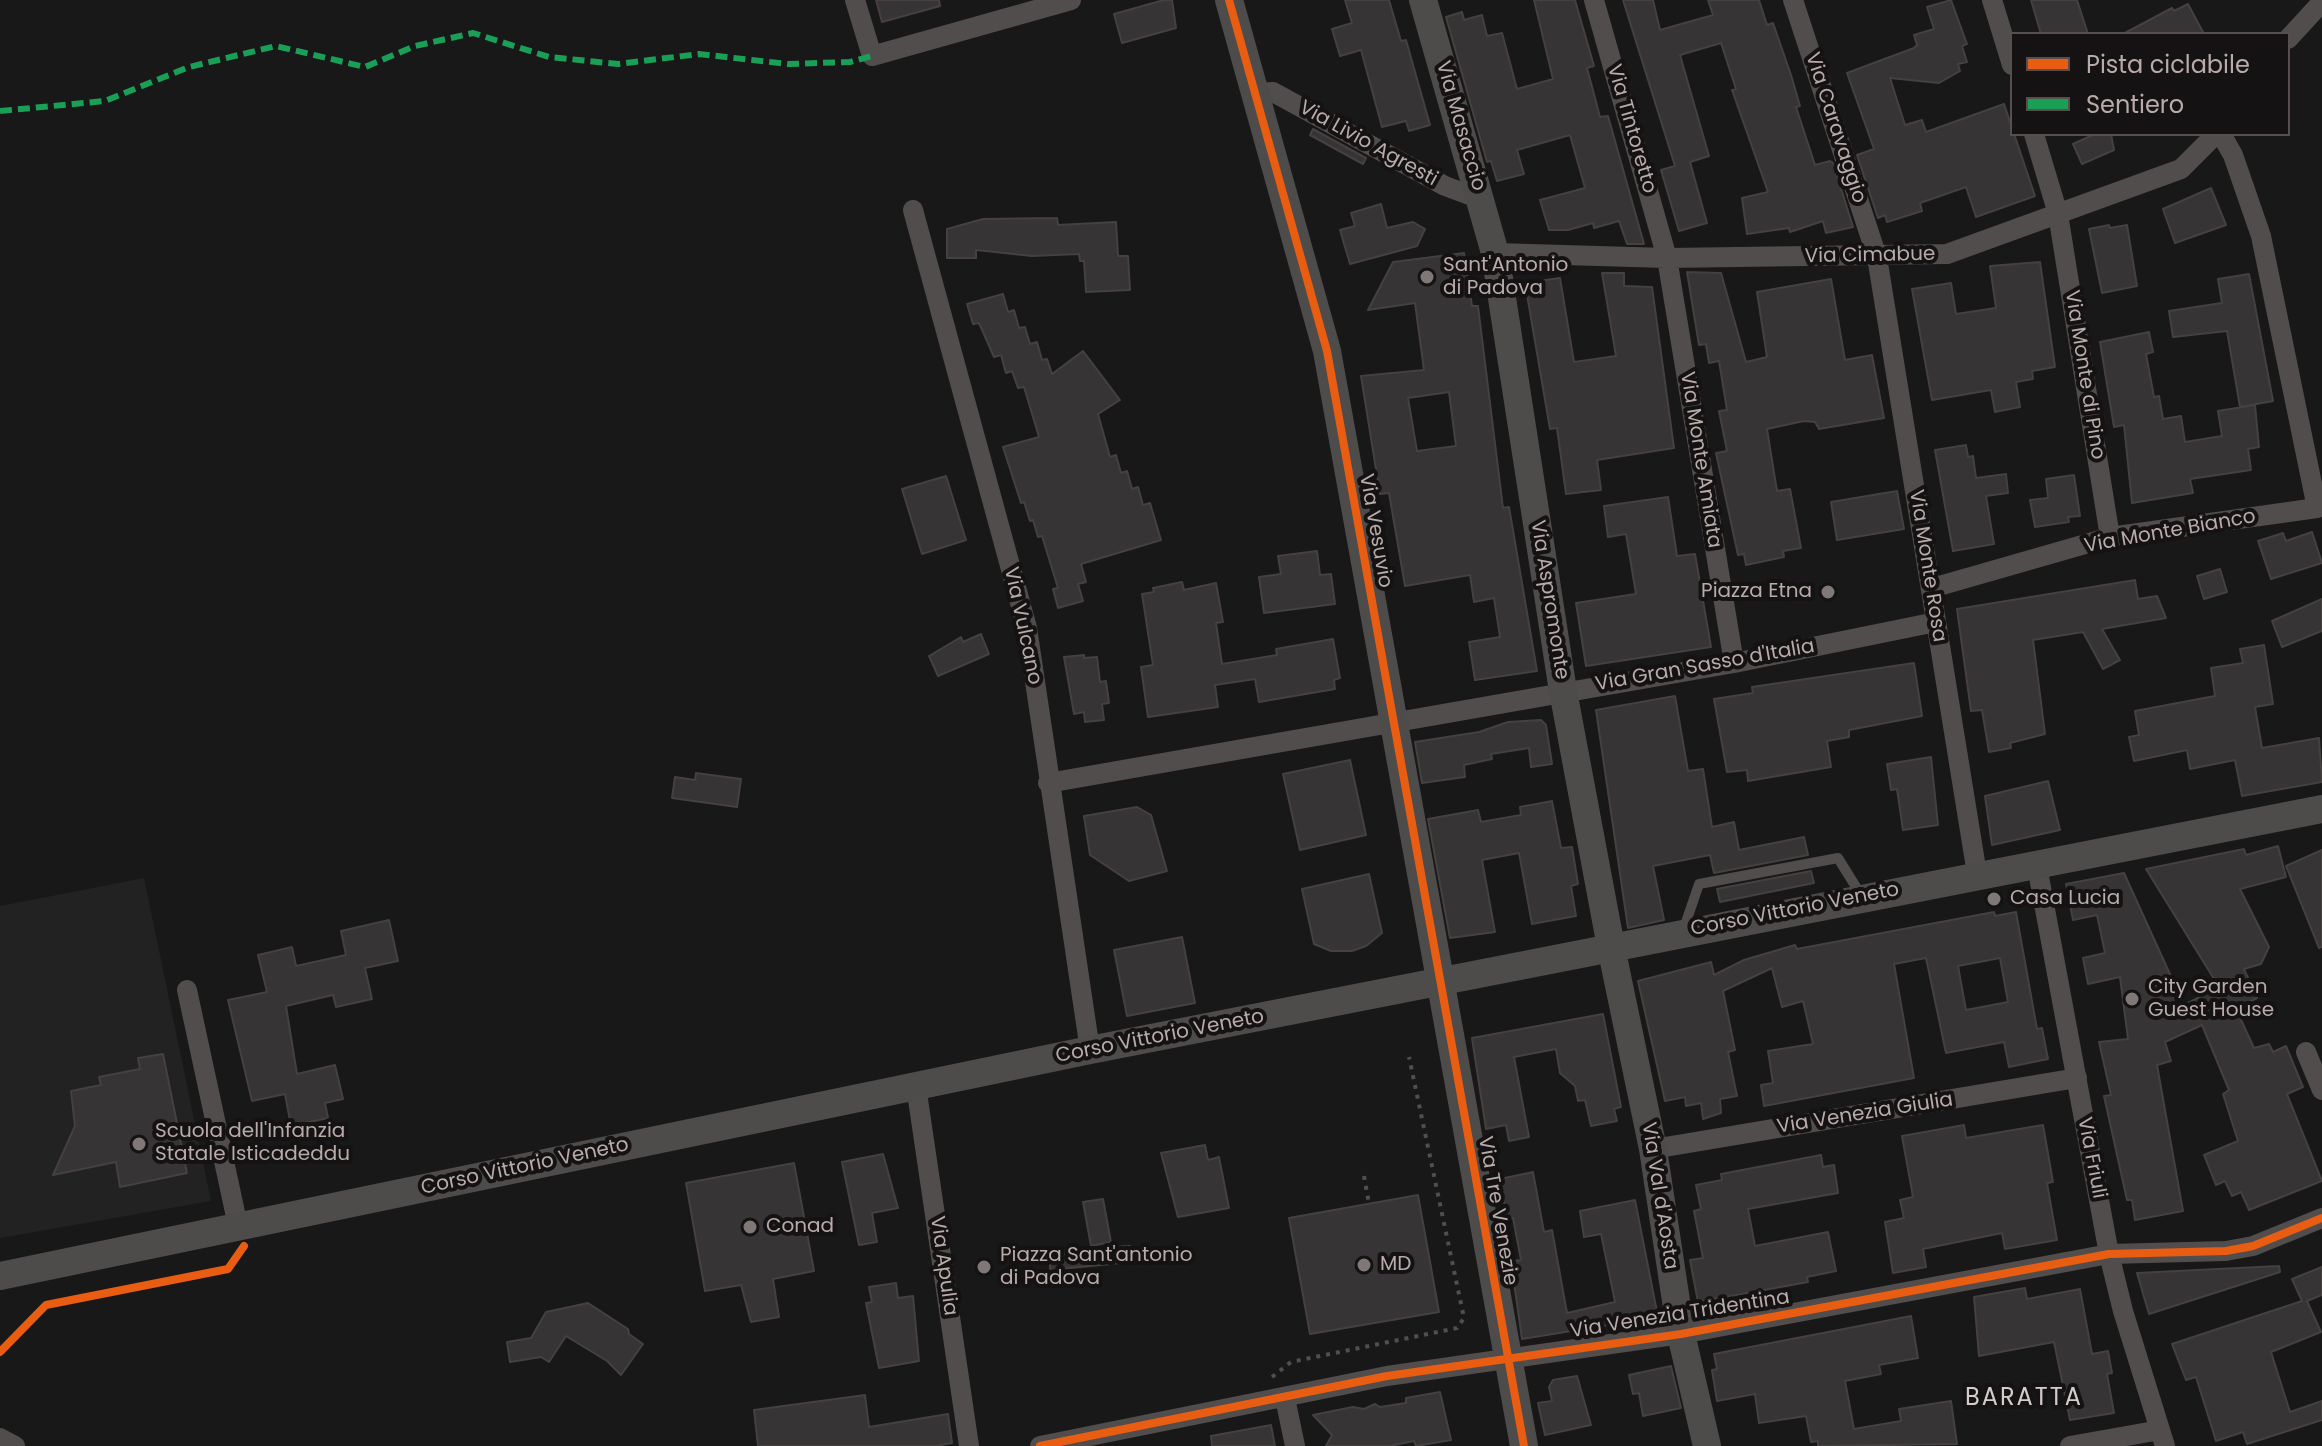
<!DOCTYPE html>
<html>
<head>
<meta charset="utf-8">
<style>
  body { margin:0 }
  #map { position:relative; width:2322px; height:1446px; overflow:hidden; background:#181818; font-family:Poppins,sans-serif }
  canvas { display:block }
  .legend { position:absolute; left:2010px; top:32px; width:280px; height:104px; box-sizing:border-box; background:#141212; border:2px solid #564f4e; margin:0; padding:10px 14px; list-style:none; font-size:24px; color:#b8aba9 }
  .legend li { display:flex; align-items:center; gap:16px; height:40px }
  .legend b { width:40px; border:2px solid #564f4e }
</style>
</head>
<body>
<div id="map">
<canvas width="2322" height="1446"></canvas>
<ul class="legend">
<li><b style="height:10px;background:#e95d12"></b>Pista ciclabile</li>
<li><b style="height:10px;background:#1a9f57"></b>Sentiero</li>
</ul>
</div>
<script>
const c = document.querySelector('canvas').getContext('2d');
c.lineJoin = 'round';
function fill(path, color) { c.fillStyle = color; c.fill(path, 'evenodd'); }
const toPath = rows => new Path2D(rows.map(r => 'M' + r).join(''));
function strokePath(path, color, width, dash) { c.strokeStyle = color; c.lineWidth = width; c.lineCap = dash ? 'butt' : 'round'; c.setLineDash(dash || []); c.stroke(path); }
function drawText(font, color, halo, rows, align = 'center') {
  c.font = font + ' Poppins,sans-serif'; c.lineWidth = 8; c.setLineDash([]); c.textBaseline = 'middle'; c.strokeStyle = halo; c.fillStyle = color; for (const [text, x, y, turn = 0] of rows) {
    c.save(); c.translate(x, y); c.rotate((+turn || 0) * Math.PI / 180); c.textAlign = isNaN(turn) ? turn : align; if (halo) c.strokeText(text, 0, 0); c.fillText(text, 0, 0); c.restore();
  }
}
fill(toPath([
  [144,878,211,1201,0,1238,0,906]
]), '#232222');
const building = toPath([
  [876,0,939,0,940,6,882,22,876,0],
  [1164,0,1172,0,1176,28,1122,43,1114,14,1164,0],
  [1345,0,1389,0,1401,41,1406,40,1430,125,1409,131,1406,121,1382,127,1361,50,1340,56,1332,29,1352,23,1345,0],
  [1534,0,1575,0,1594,66,1587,68,1600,117,1608,116,1644,244,1627,244,1619,221,1594,228,1593,223,1568,230,1549,230,1540,200,1585,188,1570,135,1517,150,1524,174,1497,181,1491,161,1487,162,1446,17,1462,12,1464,20,1482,15,1487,36,1502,33,1517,89,1553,79,1534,0],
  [1623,0,1653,0,1660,30,1713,15,1708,0,1759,0,1767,25,1773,23,1791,75,1800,106,1796,107,1815,165,1830,161,1833,163,1853,227,1826,233,1823,221,1790,232,1789,228,1747,234,1742,198,1768,192,1732,90,1736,89,1721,43,1680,55,1709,156,1690,162,1707,223,1679,231,1661,170,1675,166,1623,0],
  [1951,0,1967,44,1962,46,1967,62,1958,64,1960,71,1939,83,1890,78,1905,125,1922,120,1926,132,2004,104,2035,196,1976,217,1966,187,1920,203,1922,211,1887,222,1885,215,1878,218,1857,155,1874,149,1847,73,1914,48,1917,45,1914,35,1934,29,1927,7,1951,0],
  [2031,0,2077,0,2088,34,2041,34,2031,0],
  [2188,4,2204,34,2123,34,2172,8,2174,11,2188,4],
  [1313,129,1366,158,1363,164,1310,135,1313,129],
  [2095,134,2111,134,2114,150,2082,164,2073,144,2095,134],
  [2211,188,2226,225,2175,243,2163,209,2211,188],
  [1381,204,1387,228,1413,222,1425,229,1417,246,1350,264,1340,230,1355,226,1351,213,1381,204],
  [1057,218,1058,225,1116,222,1118,256,1128,256,1130,290,1086,292,1084,261,1080,261,1079,254,1032,256,976,250,976,258,947,258,947,229,983,219,1057,218],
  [2109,225,2110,228,2127,225,2137,286,2102,293,2089,229,2109,225],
  [1464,253,1472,306,1478,306,1503,508,1509,507,1537,671,1475,680,1469,642,1500,637,1494,598,1474,602,1470,575,1405,586,1389,493,1380,494,1361,376,1424,370,1415,303,1368,310,1393,262,1464,253],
  [1449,392,1456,446,1417,451,1408,398,1449,392],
  [2040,262,2055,367,2032,371,2033,379,2016,382,2020,407,1995,412,1991,390,1932,400,1912,289,1951,283,1956,314,1996,308,1990,266,2040,262],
  [1687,272,1721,273,1746,362,1767,357,1757,292,1831,279,1845,360,1872,355,1884,418,1819,429,1815,422,1804,421,1767,429,1777,491,1790,489,1801,548,1783,551,1784,557,1746,565,1744,554,1738,555,1716,453,1727,451,1719,411,1727,410,1719,361,1709,363,1706,344,1699,345,1687,272],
  [1602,273,1624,273,1624,286,1652,287,1674,448,1597,460,1601,490,1566,494,1557,428,1550,429,1525,283,1560,278,1574,362,1616,356,1602,273],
  [2249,274,2273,401,2240,407,2227,331,2173,337,2169,311,2222,303,2218,279,2249,274],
  [1003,294,1008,312,1014,310,1019,328,1025,327,1030,344,1037,342,1042,360,1047,359,1052,374,1083,351,1120,400,1098,414,1110,457,1116,455,1121,473,1127,471,1132,489,1138,487,1143,505,1150,503,1161,540,1081,564,1086,582,1078,584,1083,601,1058,608,1053,589,1058,588,1042,536,1038,537,1033,520,1030,521,1024,502,1021,503,1003,447,1039,437,1024,387,1018,388,1012,371,1006,373,1001,355,994,357,979,323,973,324,967,304,1003,294],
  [2149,332,2153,352,2146,354,2154,397,2159,396,2163,419,2181,416,2185,442,2222,436,2218,411,2255,405,2259,447,2248,449,2251,470,2190,479,2193,493,2132,503,2124,425,2114,427,2100,342,2149,332],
  [1966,445,1968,457,1973,456,1976,478,2006,474,2008,493,1986,496,1994,544,1953,551,1935,450,1966,445],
  [2074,475,2080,516,2068,517,2069,522,2035,527,2030,500,2048,498,2046,479,2074,475],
  [946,476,966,540,922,554,902,489,946,476],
  [1897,491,1904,529,1837,540,1831,502,1897,491],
  [1668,497,1677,556,1695,554,1711,647,1586,666,1576,603,1636,594,1626,534,1608,537,1604,506,1668,497],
  [2312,532,2322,563,2271,579,2258,541,2283,533,2286,541,2312,532],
  [1317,551,1320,575,1331,574,1335,604,1264,613,1259,577,1281,574,1278,556,1317,551],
  [2220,569,2227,592,2204,599,2197,576,2220,569],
  [2135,580,2138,599,2157,596,2166,618,2102,629,2120,660,2103,669,2083,632,2033,640,2045,734,2010,743,2011,748,1989,752,1982,710,1971,711,1957,609,2135,580],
  [1182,582,1184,590,1216,583,1223,622,1216,623,1222,664,1277,655,1276,649,1333,639,1340,678,1334,680,1335,689,1259,702,1255,679,1215,685,1218,707,1148,717,1141,667,1153,665,1142,594,1154,592,1153,588,1182,582],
  [2322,599,2322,631,2282,647,2272,621,2322,599],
  [981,634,989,654,938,676,929,656,961,637,963,642,981,634],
  [2264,645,2273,704,2255,707,2262,748,2319,738,2322,782,2242,796,2235,760,2190,769,2187,750,2134,761,2129,737,2139,735,2135,711,2215,696,2211,668,2243,663,2240,649,2264,645],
  [1084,655,1084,658,1097,657,1100,682,1106,681,1109,703,1102,704,1104,720,1085,722,1084,712,1074,714,1064,657,1084,655],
  [1914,663,1922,716,1849,730,1849,737,1827,741,1831,767,1748,781,1747,770,1727,772,1714,699,1753,693,1752,687,1914,663],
  [1675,696,1688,771,1703,769,1712,827,1734,822,1739,850,1804,837,1808,855,1714,873,1710,855,1653,866,1664,920,1628,928,1596,710,1675,696],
  [1541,720,1546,725,1552,764,1531,767,1529,748,1491,754,1492,759,1464,765,1465,777,1422,783,1415,742,1479,732,1508,722,1541,720],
  [1931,757,1938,825,1903,830,1897,789,1891,790,1887,764,1931,757],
  [1350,760,1366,835,1300,850,1283,774,1350,760],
  [696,773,741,779,737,807,672,798,675,777,695,780,696,773],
  [2048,781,2060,830,1992,845,1985,796,2048,781],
  [1552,801,1561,848,1572,847,1578,884,1571,886,1576,916,1532,924,1519,853,1482,860,1495,932,1450,938,1428,819,1478,810,1481,822,1521,815,1520,807,1552,801],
  [1137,807,1151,815,1167,871,1129,881,1090,855,1084,816,1137,807],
  [2278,846,2286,877,2240,889,2269,947,2261,964,2244,969,2257,998,2236,1009,2254,1048,2269,1044,2273,1052,2286,1046,2303,1087,2287,1094,2322,1181,2249,1210,2241,1192,2232,1196,2225,1181,2216,1185,2204,1155,2238,1141,2223,1094,2229,1090,2202,1025,2165,1042,2171,1061,2157,1065,2183,1211,2135,1220,2132,1200,2127,1200,2104,1096,2111,1095,2099,1042,2128,1039,2120,977,2088,984,2083,958,2105,953,2097,915,2073,920,2066,884,2124,873,2184,1005,2219,987,2146,869,2244,849,2246,855,2278,846],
  [2322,850,2322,947,2319,948,2286,866,2322,850],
  [1811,871,1814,883,1720,902,1717,889,1811,871],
  [1369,874,1382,933,1366,946,1352,951,1331,951,1314,944,1302,889,1369,874],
  [1994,912,1995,916,2016,912,2037,1029,2042,1028,2048,1059,2009,1067,2004,1042,1946,1053,1926,958,1894,964,1914,1078,1764,1106,1761,1085,1773,1083,1768,1051,1813,1044,1803,1001,1782,1007,1772,968,1723,991,1735,1050,1728,1052,1737,1096,1720,1099,1721,1113,1703,1119,1701,1103,1686,1106,1685,1097,1665,1101,1638,981,1711,962,1714,975,1744,960,1795,945,1797,949,1994,912],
  [2000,958,2008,1002,1966,1010,1958,966,2000,958],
  [389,920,398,961,365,968,372,999,336,1007,333,995,286,1006,297,1074,335,1065,343,1099,325,1103,328,1118,291,1126,285,1094,252,1101,228,1000,267,992,258,955,292,947,296,966,346,955,341,931,389,920],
  [1182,937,1195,1003,1127,1016,1114,950,1182,937],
  [1603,1014,1621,1107,1614,1109,1617,1121,1591,1126,1585,1100,1578,1101,1575,1086,1560,1073,1556,1049,1514,1057,1529,1137,1509,1141,1506,1125,1486,1129,1472,1038,1603,1014],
  [163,1054,187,1173,120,1187,116,1162,53,1175,75,1126,71,1091,101,1085,99,1077,140,1069,138,1058,163,1054],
  [1964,1125,1966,1138,2043,1125,2053,1182,2047,1183,2057,1240,2005,1249,2002,1233,1923,1249,1926,1267,1893,1273,1885,1222,1904,1218,1900,1200,1913,1197,1902,1136,1964,1125],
  [1205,1145,1208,1160,1219,1157,1229,1208,1178,1217,1161,1153,1205,1145],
  [883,1154,898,1208,872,1213,877,1242,859,1245,842,1162,883,1154],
  [1821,1155,1823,1167,1834,1165,1838,1193,1748,1209,1755,1246,1828,1232,1836,1271,1807,1277,1808,1282,1698,1302,1690,1260,1703,1258,1694,1211,1701,1209,1696,1185,1722,1180,1721,1174,1821,1155],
  [794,1163,814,1271,773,1279,779,1317,751,1322,741,1285,705,1291,686,1183,794,1163],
  [1533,1172,1544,1232,1552,1230,1567,1313,1615,1302,1601,1234,1584,1237,1580,1211,1635,1200,1658,1317,1522,1339,1511,1261,1521,1260,1513,1218,1507,1219,1500,1179,1533,1172],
  [1418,1195,1439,1312,1310,1334,1289,1218,1418,1195],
  [1103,1199,1111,1242,1091,1246,1083,1202,1103,1199],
  [1130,1246,1131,1262,1050,1270,1050,1251,1130,1246],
  [2279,1266,2280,1272,2149,1314,2137,1273,2279,1266],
  [2322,1267,2322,1295,2307,1301,2321,1332,2271,1352,2290,1412,2322,1401,2322,1420,2247,1444,2243,1432,2216,1441,2196,1377,2186,1380,2172,1344,2302,1301,2292,1279,2322,1267],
  [896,1283,898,1298,913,1296,919,1361,879,1368,866,1303,872,1302,869,1287,896,1283],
  [2025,1288,2027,1299,2080,1289,2092,1354,2108,1351,2112,1373,2107,1374,2114,1413,2070,1420,2054,1342,1979,1356,1974,1297,2025,1288],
  [588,1303,628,1329,629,1334,643,1344,621,1375,607,1361,566,1336,549,1362,541,1357,510,1362,507,1342,531,1338,546,1312,588,1303],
  [1911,1316,1918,1358,1879,1365,1881,1374,1845,1381,1854,1429,1901,1421,1899,1409,1951,1401,1957,1444,1818,1446,1818,1441,1811,1442,1806,1416,1759,1423,1755,1394,1717,1401,1712,1370,1717,1369,1714,1354,1911,1316],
  [1671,1366,1681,1408,1643,1416,1639,1393,1633,1394,1629,1375,1671,1366],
  [1577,1376,1591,1425,1545,1435,1538,1403,1552,1401,1549,1387,1553,1380,1577,1376],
  [1440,1392,1451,1440,1416,1446,1414,1441,1390,1446,1326,1446,1332,1435,1313,1415,1353,1407,1364,1409,1375,1404,1380,1407,1406,1403,1406,1398,1440,1392],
  [865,1395,869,1427,948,1414,952,1443,935,1446,758,1446,754,1410,865,1395],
  [1271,1425,1275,1446,1212,1446,1211,1436,1271,1425]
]);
fill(building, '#363434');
strokePath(building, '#444140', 2);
strokePath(toPath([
  [1364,1176,1369,1204],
  [1272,1377,1291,1362,1457,1328,1464,1318,1409,1057]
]), '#524e4e', 4, [4, 6]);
strokePath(toPath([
  [1684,928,1699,884,1838,858,1861,895]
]), '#504d4c', 10);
strokePath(toPath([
  [855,0,872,56,1071,0],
  [1594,0,1667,258,1734,663],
  [1793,0,1877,257,1977,874],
  [1992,0,2012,65],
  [2288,39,2322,2],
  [1256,93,1273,92,1445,186,1480,199],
  [2034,134,2058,214,2110,537],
  [913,210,1027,628,1090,1050],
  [1495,253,1667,258,1947,254,2181,169,2216,134],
  [1932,588,2110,537,2317,508,2261,236,2233,155,2221,134],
  [1048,783,1734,663,1936,622],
  [2037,866,2109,1254,2123,1311,2165,1446],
  [187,990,238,1226],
  [2306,1052,2322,1090],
  [916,1086,969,1446],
  [1653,1149,2077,1078],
  [1285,1398,1295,1446],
  [0,1438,15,1446],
  [1040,1446,1387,1376,1681,1334,2109,1254,2226,1251,2253,1246,2322,1218],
  [2070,1446,2160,1430]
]), '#504d4c', 20);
strokePath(toPath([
  [1229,0,1327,351,1524,1446],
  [1423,0,1495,253,1563,691,1611,947,1653,1149,1681,1334,1707,1446],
  [0,1276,1090,1050,2322,809]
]), '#4e4b4b', 28);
strokePath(toPath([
  [0,111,105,101,189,67,276,46,365,67,415,46,473,33,549,57,618,64,699,54,788,64,850,62,872,56]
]), '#1a9f57', 6, [12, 6]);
strokePath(toPath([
  [1229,0,1327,351,1524,1446],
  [0,1352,46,1305,228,1269,244,1246],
  [1040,1446,1387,1376,1681,1334,2109,1254,2226,1251,2253,1246,2322,1218]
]), '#e95d12', 8);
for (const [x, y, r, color] of [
  [1427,277,8,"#807876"],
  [1828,592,8,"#807876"],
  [1994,899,8,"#807876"],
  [2132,999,8,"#807876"],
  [139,1144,8,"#807876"],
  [750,1227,8,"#807876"],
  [1364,1265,8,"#807876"],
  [984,1267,8,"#807876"]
]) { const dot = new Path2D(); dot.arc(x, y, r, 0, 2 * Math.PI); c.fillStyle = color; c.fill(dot); strokePath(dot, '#141212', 3); }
drawText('20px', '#b8aba9', '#141212', [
  ["Via Masaccio",1460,126,74],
  ["Via Caravaggio",1835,128,72],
  ["Via Tintoretto",1631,129,74],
  ["Via Livio Agresti",1368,144,29],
  ["Via Cimabue",1870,256,-1],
  ["Via Monte di Pino",2084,375,81],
  ["Via Monte Amiata",1700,460,81],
  ["Via Vesuvio",1375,531,80],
  ["Via Monte Bianco",2170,532,-10],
  ["Via Monte Rosa",1927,566,81],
  ["Via Aspromonte",1549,600,81],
  ["Via Vulcano",1022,626,78],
  ["Via Gran Sasso d'Italia",1705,666,-10],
  ["Corso Vittorio Veneto",1795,910,-11],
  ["Corso Vittorio Veneto",1160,1037,-11],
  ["Via Venezia Giulia",1865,1114,-9],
  ["Via Friuli",2091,1158,79],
  ["Corso Vittorio Veneto",525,1167,-12],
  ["Via Val d'Aosta",1659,1196,81],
  ["Via Tre Venezie",1497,1211,80],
  ["Via Apulia",943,1266,82],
  ["Via Venezia Tridentina",1680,1315,-9]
]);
drawText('20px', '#b8aba9', '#141212', [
  ["Sant'Antonio",1443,266],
  ["di Padova",1443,289],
  ["Piazza Etna",1812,592,"right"],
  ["Casa Lucia",2010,899],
  ["City Garden",2148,988],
  ["Guest House",2148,1011],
  ["Scuola dell'Infanzia",155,1132],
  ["Statale Isticadeddu",155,1155],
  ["Conad",766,1227],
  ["Piazza Sant'antonio",1000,1256],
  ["di Padova",1000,1279],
  ["MD",1380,1265]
], 'left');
c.letterSpacing = '2px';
drawText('24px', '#d4ccca', '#141212', [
  ["BARATTA",2024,1399]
]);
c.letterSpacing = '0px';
</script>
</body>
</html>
